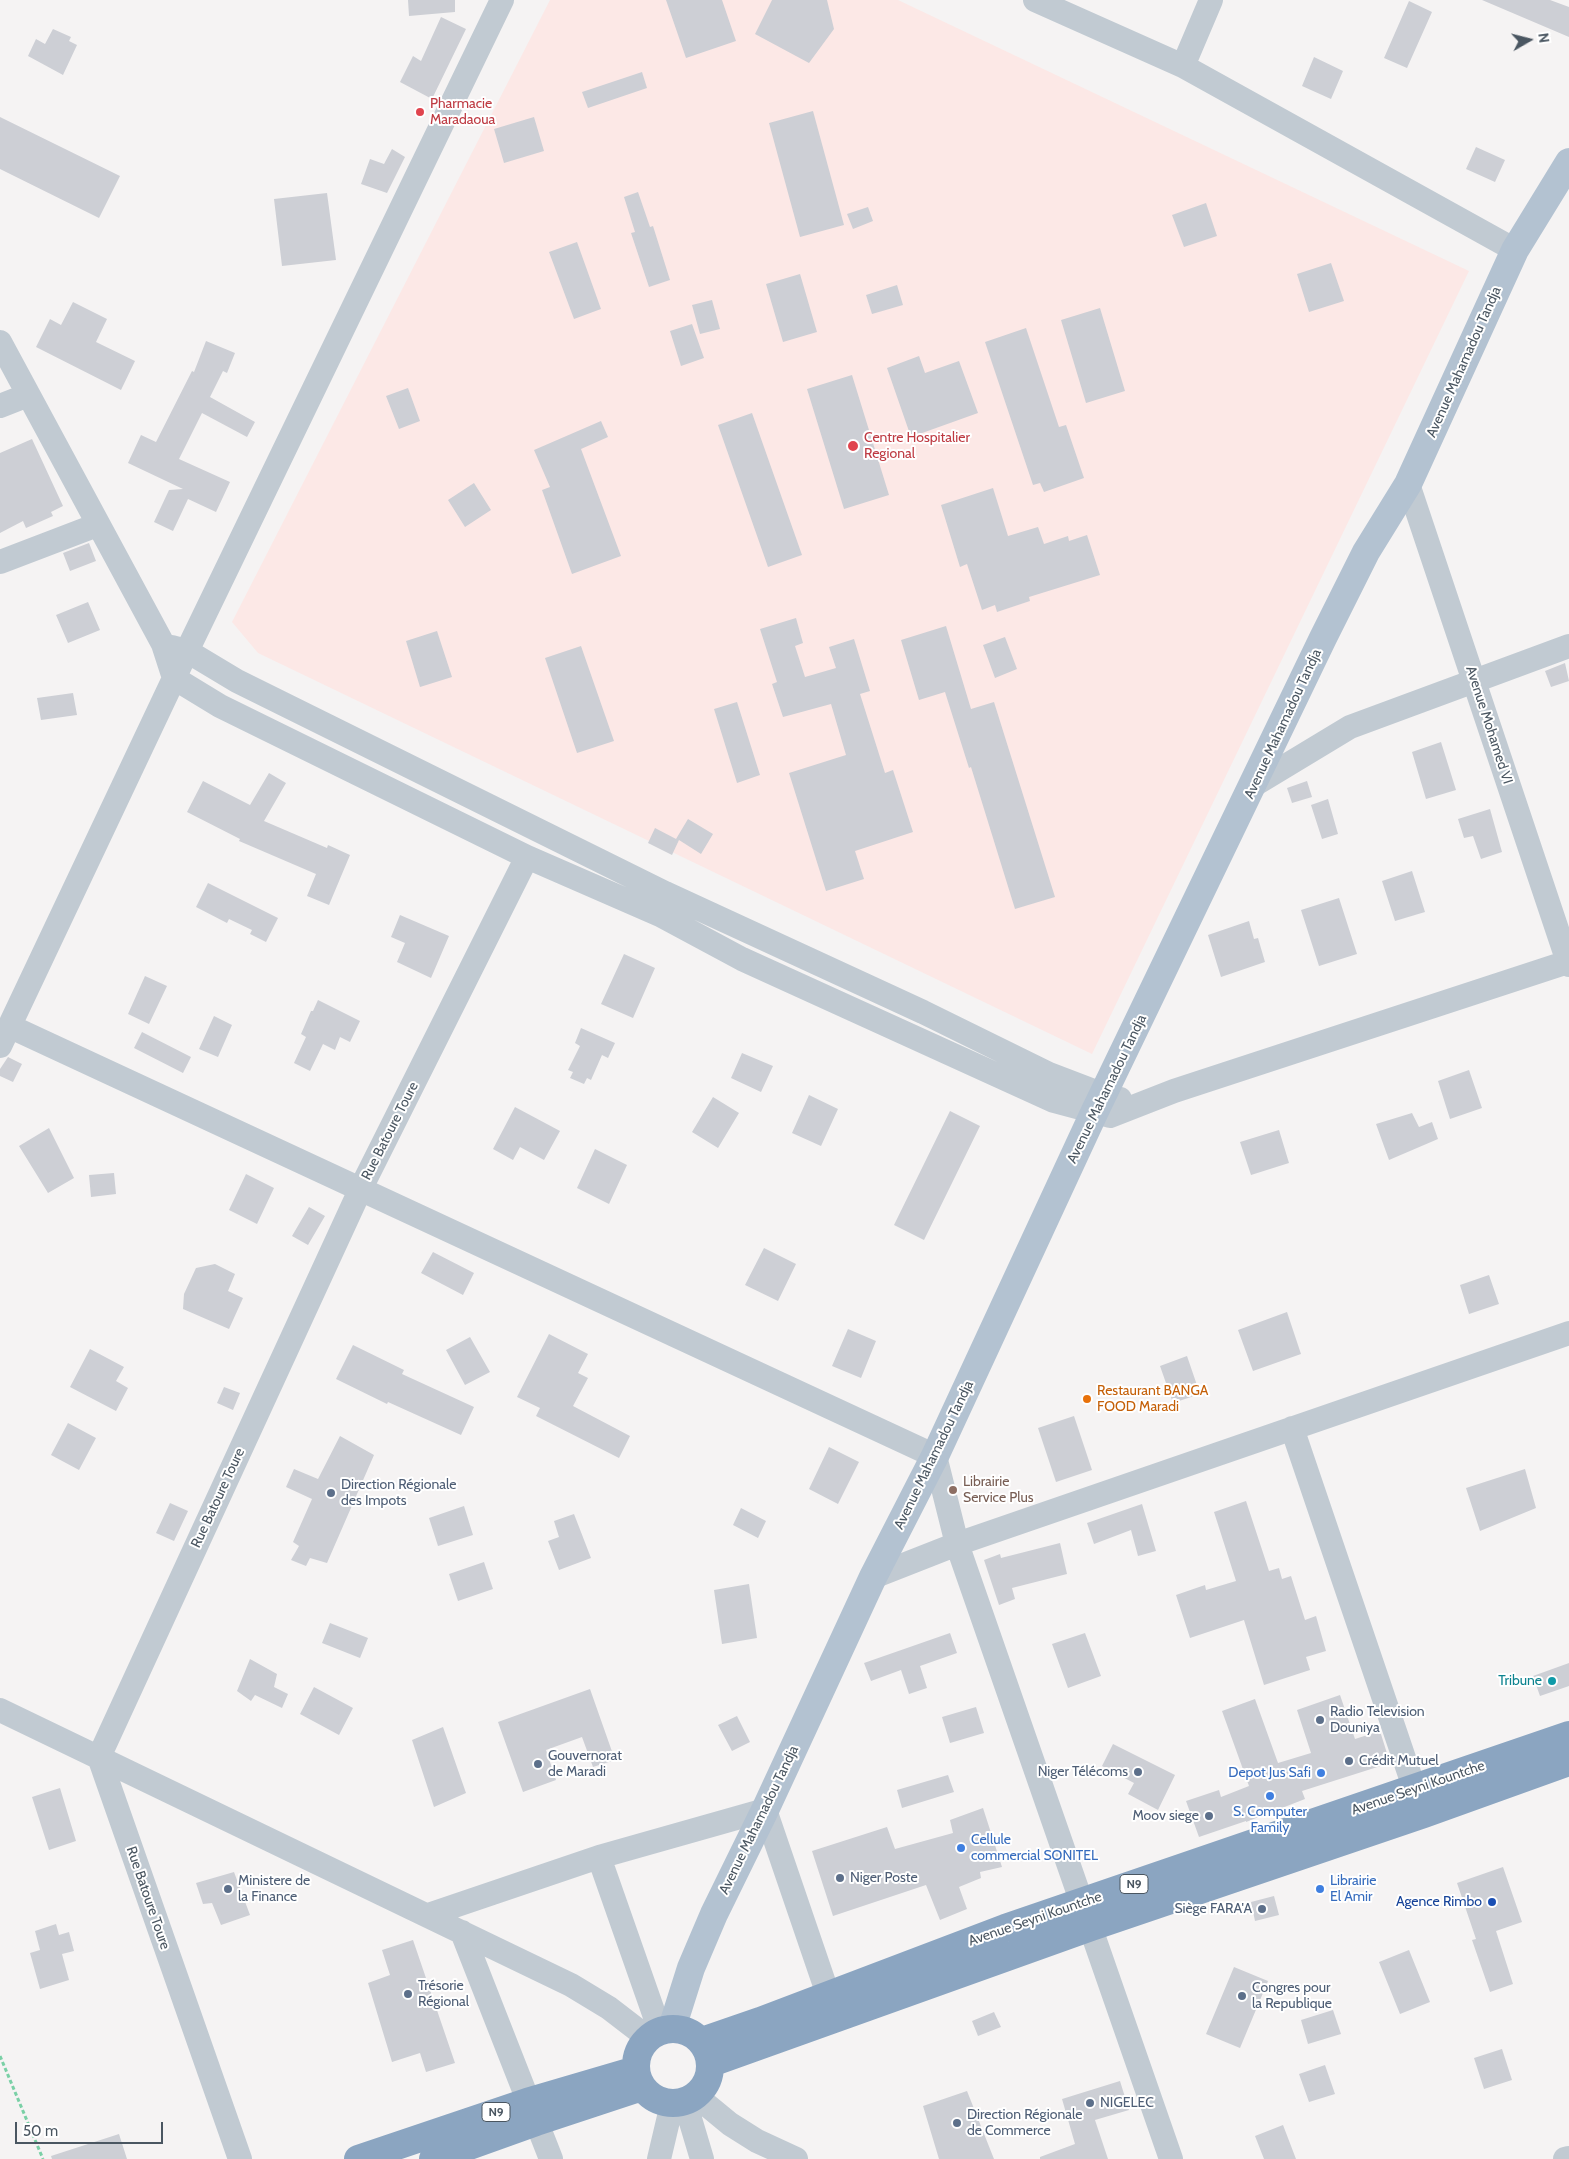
<!DOCTYPE html>
<html>
<head>
<meta charset="utf-8">
<style>
  body { margin:0 }
  #map { position:relative; width:1569px; height:2159px; overflow:hidden; background:#f5f3f3; font-family:Cabin,sans-serif }
  canvas { display:block }
  .north { position:absolute; left:1504px; top:15px; width:50px; height:50px; -webkit-text-stroke:4px #fff; paint-order:stroke; rotate:82deg; font-size:14px; font-weight:700; line-height:20px; text-align:center; color:#4a5661 }
  .north::after { content:''; display:block; margin:auto; width:18px; height:22px; background:#4a5661; clip-path:polygon(50% 0,100% 100%,50% 72%,0 100%) }
  .scale { position:absolute; left:15px; top:2122px; width:148px; height:22px; box-sizing:border-box; border:2px solid #4a5661; border-top:0; padding-left:6px; font-size:15px; line-height:18px; white-space:nowrap; color:#4a5661; -webkit-text-stroke:4px #fff; paint-order:stroke }
</style>
</head>
<body>
<div id="map">
<canvas width="1569" height="2159"></canvas>
<div class="north">N</div>
<div class="scale">50 m</div>
</div>
<script>
const c = document.querySelector('canvas').getContext('2d');
c.lineJoin = 'round';
function fill(path, color) { c.fillStyle = color; c.fill(path, 'evenodd'); }
const toPath = rows => new Path2D(rows.map(r => 'M' + r).join(''));
function strokePath(path, color, width, dash) { c.strokeStyle = color; c.lineWidth = width; c.lineCap = dash ? 'butt' : 'round'; c.setLineDash(dash || []); c.stroke(path); }
function drawText(font, color, halo, rows, align = 'center') {
  c.font = font + ' Cabin,sans-serif'; c.lineWidth = 4; c.setLineDash([]); c.textBaseline = 'middle'; c.strokeStyle = halo; c.fillStyle = color; for (const [text, x, y, turn = 0] of rows) {
    c.save(); c.translate(x, y); c.rotate((+turn || 0) * Math.PI / 180); c.textAlign = isNaN(turn) ? turn : align; if (halo) c.strokeText(text, 0, 0); c.fillText(text, 0, 0); c.restore();
  }
}
fill(toPath([
  [550,0,898,0,1469,271,1092,1054,258,653,232,622]
]), '#fce8e6');
fill(toPath([
  [408,0,455,0,455,12,409,16],
  [666,0,722,0,736,41,686,58],
  [772,0,827,0,834,29,809,63,755,34],
  [1482,0,1550,0,1569,7,1569,37],
  [1409,1,1432,12,1407,68,1384,58],
  [441,17,466,29,432,99,400,82,413,56,421,61],
  [53,29,71,37,69,41,77,45,63,75,28,56,36,39,45,44],
  [1314,57,1343,71,1331,99,1302,86],
  [642,72,647,88,588,108,582,92],
  [813,111,844,225,800,237,769,123],
  [0,117,120,176,99,218,0,169],
  [534,117,544,151,504,163,494,129],
  [1476,147,1505,160,1495,182,1466,169],
  [392,149,405,157,387,193,361,184,370,159,384,164],
  [638,192,650,227,653,226,670,280,649,287,631,233,635,232,624,197],
  [327,193,336,260,282,266,274,199],
  [1206,203,1217,236,1184,247,1172,215],
  [868,207,873,221,853,229,847,214],
  [577,242,601,309,574,319,549,252],
  [1331,263,1344,301,1309,312,1297,274],
  [800,274,817,332,783,342,766,284],
  [897,285,903,305,872,314,866,295],
  [712,300,720,329,700,334,692,305],
  [73,302,107,319,96,342,135,361,121,390,36,347,50,319,61,325],
  [1100,308,1125,391,1086,403,1061,320],
  [692,324,704,358,681,366,670,331],
  [1026,328,1059,427,1066,425,1084,478,1044,492,1040,483,1033,485,985,342],
  [206,341,235,353,227,373,223,371,210,397,255,422,247,437,202,413,179,459,230,482,216,512,188,499,173,531,154,522,169,490,183,489,128,463,141,435,156,442,192,371,194,372],
  [919,356,925,373,959,361,978,413,911,437,887,368],
  [852,375,889,495,844,509,807,389],
  [408,388,420,421,399,429,386,396],
  [752,413,802,555,768,567,718,425],
  [601,421,608,437,581,449,621,556,572,574,542,490,550,487,534,450],
  [32,439,63,506,51,512,53,516,26,528,23,521,0,533,0,453],
  [474,483,491,510,465,527,448,500],
  [993,488,1008,536,1038,527,1044,544,1068,536,1069,541,1087,535,1100,575,1029,597,1030,601,997,612,995,605,982,610,967,564,960,567,941,505],
  [89,543,96,561,70,571,63,553],
  [88,602,100,630,68,643,56,615],
  [796,618,803,643,795,646,805,677,836,668,829,647,854,639,870,691,860,694,885,773,893,770,913,832,855,851,864,879,826,891,789,773,846,755,831,704,783,717,772,684,777,682,760,629],
  [946,626,971,709,994,702,1055,897,1015,909,971,767,969,768,945,692,919,700,901,640],
  [437,631,452,677,420,687,406,641],
  [1005,637,1017,669,995,678,983,645],
  [581,646,614,741,577,753,545,658],
  [1565,663,1569,681,1551,687,1545,671],
  [73,693,77,715,41,720,37,698],
  [737,702,760,775,737,783,714,709],
  [1441,742,1456,790,1426,799,1412,752],
  [269,773,286,783,264,821,327,848,328,845,350,855,329,905,307,896,316,874,239,841,240,839,187,812,203,781,250,805],
  [1307,781,1312,797,1292,803,1287,788],
  [1328,799,1338,834,1322,839,1311,805],
  [1490,809,1502,852,1481,859,1473,836,1464,838,1458,819],
  [688,819,713,834,701,854,679,840,672,855,648,843,655,828,678,840,676,839],
  [1412,871,1425,912,1395,921,1382,881],
  [208,883,278,918,266,942,250,934,252,930,229,919,227,923,196,907],
  [1339,898,1357,954,1319,966,1301,910],
  [400,915,449,936,431,978,397,962,405,943,391,937],
  [1249,921,1254,939,1258,938,1265,962,1221,977,1208,935],
  [624,954,655,968,633,1018,601,1004],
  [145,976,167,986,149,1024,128,1014],
  [318,1000,360,1021,350,1042,340,1037,335,1050,323,1044,310,1071,294,1063,306,1037,301,1034,311,1011,313,1011],
  [214,1016,232,1025,218,1057,199,1049],
  [581,1028,615,1043,608,1058,602,1055,591,1080,587,1078,584,1084,570,1078,573,1072,568,1070,580,1046,575,1043],
  [142,1032,191,1057,183,1073,134,1048],
  [742,1053,773,1066,761,1092,731,1078],
  [8,1057,22,1064,13,1082,0,1076,0,1069],
  [1469,1070,1482,1108,1450,1119,1438,1081],
  [809,1095,838,1109,821,1146,792,1133],
  [713,1097,739,1113,718,1148,692,1132],
  [515,1107,560,1131,544,1160,520,1147,513,1160,493,1149],
  [950,1111,980,1126,924,1240,894,1225],
  [1412,1113,1419,1127,1432,1122,1438,1139,1389,1160,1376,1124],
  [49,1128,74,1178,48,1193,19,1146],
  [1279,1130,1289,1163,1251,1175,1240,1142],
  [595,1149,627,1165,609,1204,577,1188],
  [114,1173,116,1194,91,1197,89,1175],
  [246,1174,274,1188,257,1224,229,1210],
  [309,1207,325,1216,308,1245,292,1236],
  [764,1248,796,1264,778,1301,745,1285],
  [433,1252,474,1273,463,1295,421,1273],
  [215,1264,235,1274,228,1291,243,1298,229,1329,183,1309,184,1294,196,1268],
  [1489,1275,1499,1304,1469,1314,1460,1285],
  [1287,1312,1301,1354,1253,1371,1238,1330],
  [848,1329,876,1341,861,1378,832,1366],
  [549,1334,588,1354,578,1373,588,1378,573,1406,630,1436,619,1458,536,1416,540,1408,517,1397],
  [470,1337,490,1372,465,1385,446,1350],
  [353,1345,404,1370,402,1374,474,1407,461,1435,388,1402,387,1404,336,1379],
  [90,1349,124,1367,116,1381,128,1388,116,1411,70,1387],
  [1187,1356,1200,1394,1173,1403,1160,1366],
  [224,1387,240,1393,233,1410,217,1403],
  [1074,1416,1092,1470,1056,1482,1038,1428],
  [68,1423,96,1438,79,1470,51,1455],
  [340,1436,374,1455,327,1563,310,1558,306,1566,291,1560,299,1546,293,1542,312,1499,286,1487,294,1469,318,1479],
  [829,1447,859,1462,838,1504,809,1489],
  [1525,1469,1536,1508,1480,1531,1466,1488],
  [1246,1501,1269,1571,1279,1568,1282,1579,1291,1576,1305,1620,1316,1616,1326,1651,1306,1657,1310,1670,1264,1685,1244,1620,1190,1638,1176,1595,1205,1585,1206,1590,1236,1581,1214,1512],
  [170,1503,188,1511,174,1541,156,1533],
  [1142,1504,1156,1551,1138,1556,1131,1530,1094,1544,1087,1523],
  [464,1506,473,1535,438,1546,429,1518],
  [741,1508,766,1521,758,1538,733,1525],
  [574,1514,591,1558,559,1570,548,1541,559,1537,554,1521],
  [1060,1543,1067,1574,1012,1588,1015,1599,999,1605,984,1560,1000,1554,1001,1558],
  [484,1562,493,1589,458,1601,449,1574],
  [749,1584,757,1638,722,1644,714,1590],
  [330,1623,368,1638,360,1658,322,1643],
  [950,1633,957,1653,920,1666,927,1688,909,1694,901,1670,871,1681,864,1663],
  [1085,1633,1101,1676,1068,1688,1052,1644],
  [250,1659,277,1674,274,1687,288,1694,282,1708,255,1695,251,1701,237,1691],
  [1569,1663,1569,1686,1540,1696,1533,1676],
  [314,1687,353,1708,339,1735,300,1714],
  [590,1689,615,1760,593,1767,582,1737,546,1750,556,1780,523,1792,498,1722],
  [1340,1695,1355,1739,1380,1731,1390,1763,1302,1791,1305,1799,1246,1822,1246,1821,1199,1837,1186,1801,1219,1790,1221,1797,1249,1786,1222,1711,1255,1699,1278,1763,1311,1753,1297,1710],
  [976,1707,984,1733,950,1743,942,1717],
  [737,1716,750,1742,732,1751,718,1725],
  [443,1727,466,1793,434,1807,412,1740],
  [1113,1744,1175,1775,1158,1810,1128,1794,1134,1783,1102,1766],
  [948,1775,954,1792,902,1808,897,1790],
  [60,1788,76,1841,49,1850,32,1797],
  [983,1808,1002,1867,980,1872,981,1878,959,1887,967,1909,940,1920,926,1885,833,1916,812,1851,887,1827,895,1849,953,1833,950,1820],
  [1503,1867,1522,1922,1496,1931,1513,1984,1490,1992,1472,1940,1476,1939,1457,1883],
  [234,1872,250,1915,221,1925,212,1903,203,1904,196,1883],
  [1274,1896,1279,1915,1255,1921,1251,1902],
  [56,1924,59,1935,69,1932,74,1951,62,1954,69,1980,40,1989,30,1953,40,1950,35,1931],
  [413,1940,455,2063,426,2072,420,2053,392,2062,368,1983,390,1975,382,1950],
  [1409,1950,1430,2002,1400,2014,1379,1962],
  [1234,1967,1268,1981,1240,2048,1206,2034],
  [1333,2010,1341,2034,1308,2044,1301,2020],
  [994,2012,1001,2027,978,2036,972,2021],
  [1502,2049,1512,2080,1484,2089,1474,2058],
  [1325,2065,1335,2094,1309,2102,1299,2074],
  [1120,2081,1129,2110,1095,2120,1108,2159,1040,2159,1040,2157,1075,2144,1062,2099],
  [967,2091,994,2159,939,2159,923,2106],
  [1283,2125,1296,2159,1264,2159,1255,2136],
  [119,2134,127,2159,52,2159,51,2156]
]), '#cdcfd5');
strokePath(toPath([
  [0,2056,43,2159]
]), '#7ad0a6', 3, [4, 2.5]);
strokePath(toPath([
  [1035,0,1183,66,1515,250],
  [1183,66,1211,0],
  [0,342,163,644,174,678,220,706,527,857,660,915,742,959,1054,1101,1110,1116,1174,1091,1568,962],
  [0,406,28,395],
  [1408,484,1569,965],
  [0,562,97,525],
  [172,647,187,651,237,681,665,893,923,1012,1049,1074,1104,1095,1120,1099],
  [1254,785,1350,727,1569,646],
  [9,1026,935,1456,957,1544,1171,2159],
  [0,1046,187,651,502,0],
  [1292,1428,1420,1805],
  [873,1577,957,1544,1569,1333],
  [0,1710,571,1985,609,2008,648,2038],
  [599,1857,660,2031],
  [428,1915,599,1857,765,1810,834,2012],
  [462,1932,551,2159],
  [696,2096,730,2124,757,2141,796,2159],
  [685,2102,702,2159],
  [240,2159,99,1757,361,1188,527,857],
  [659,2159,672,2104],
  [1565,2159,1569,2158]
]), '#c1cad2', 24);
strokePath(toPath([
  [672,2028,691,1968,714,1914,765,1810,873,1577,935,1456,1094,1113,1323,638,1366,552,1408,484,1515,250,1569,162]
]), '#b3c2d1', 28);
strokePath(toPath([
  '636 2066a37 37 0 1 1 74 0a37 37 0 1 1-74 0Z',
  [702,2041,760,2021,1005,1928,1569,1735],
  [711,2063,1091,1927,1424,1814,1569,1762],
  [358,2159,527,2102,636,2070],
  [433,2159,536,2122,642,2087]
]), '#8ba5c1', 28);
for (const [x, y, r, color] of [
  [420,112,5,"#e0444e"],
  [853,446,6,"#e0444e"],
  [1087,1399,5,"#e8710a"],
  [953,1490,5,"#8d6e63"],
  [331,1493,5,"#5c6f8a"],
  [1552,1681,5,"#0f9aa8"],
  [1320,1720,5,"#5c6f8a"],
  [1349,1761,5,"#5c6f8a"],
  [538,1764,5,"#5c6f8a"],
  [1138,1772,5,"#5c6f8a"],
  [1321,1773,5,"#3f7fe0"],
  [1270,1796,5,"#3f7fe0"],
  [1209,1816,5,"#5c6f8a"],
  [961,1848,5,"#3f7fe0"],
  [840,1878,5,"#5c6f8a"],
  [228,1889,5,"#5c6f8a"],
  [1320,1889,5,"#3f7fe0"],
  [1492,1902,5,"#1a4fb4"],
  [1262,1909,5,"#5c6f8a"],
  [408,1994,5,"#5c6f8a"],
  [1242,1996,5,"#5c6f8a"],
  [1090,2103,5,"#5c6f8a"],
  [957,2123,5,"#5c6f8a"]
]) { const dot = new Path2D(); dot.arc(x, y, r, 0, 2 * Math.PI); c.fillStyle = color; c.fill(dot); strokePath(dot, '#fff', 2); }
for (const [x, y, w] of [
  [1134,1884,28],
  [496,2112,28]
]) { const box = new Path2D(); box.roundRect(x - w / 2, y - 9.5, w, 19, 4); c.fillStyle = '#fff'; c.fill(box); strokePath(box, '#4a5661', 1); }
drawText('bold 12px', '#4a5661', null, [
  ["N9",1134,1884],
  ["N9",496,2112]
]);
drawText('14px', '#be3a42', '#fff', [
  ["Pharmacie",430,104],
  ["Maradaoua",430,120],
  ["Centre Hospitalier",864,438],
  ["Regional",864,454]
], 'left');
drawText('14px', '#4a5661', '#fff', [
  ["Avenue Mahamadou Tandja",1464,362,-66],
  ["Avenue Mahamadou Tandja",1283,724,-65],
  ["Avenue Mohamed VI",1489,725,72],
  ["Avenue Mahamadou Tandja",1107,1089,-64],
  ["Rue Batoure Toure",390,1131,-63],
  ["Avenue Mahamadou Tandja",934,1455,-64],
  ["Rue Batoure Toure",218,1498,-65],
  ["Avenue Seyni Kountche",1418,1788,-19],
  ["Avenue Mahamadou Tandja",759,1820,-64],
  ["Rue Batoure Toure",148,1898,71],
  ["Avenue Seyni Kountche",1035,1919,-19]
]);
drawText('14px', '#c56008', '#fff', [
  ["Restaurant BANGA",1097,1391],
  ["FOOD Maradi",1097,1407]
], 'left');
drawText('14px', '#785e54', '#fff', [
  ["Librairie",963,1482],
  ["Service Plus",963,1498]
], 'left');
drawText('14px', '#4e5e75', '#fff', [
  ["Direction Régionale",341,1485],
  ["des Impots",341,1501],
  ["Radio Television",1330,1712],
  ["Douniya",1330,1728],
  ["Gouvernorat",548,1756],
  ["de Maradi",548,1772],
  ["Crédit Mutuel",1359,1761],
  ["Niger Télécoms",1128,1772,"right"],
  ["Moov siege",1199,1816,"right"],
  ["Niger Poste",850,1878],
  ["Ministere de",238,1881],
  ["la Finance",238,1897],
  ["Siège FARA'A",1252,1909,"right"],
  ["Trésorie",418,1986],
  ["Régional",418,2002],
  ["Congres pour",1252,1988],
  ["la Republique",1252,2004],
  ["NIGELEC",1100,2103],
  ["Direction Régionale",967,2115],
  ["de Commerce",967,2131]
], 'left');
drawText('14px', '#0d838f', '#fff', [
  ["Tribune",1542,1681]
], 'right');
drawText('14px', '#366cbe', '#fff', [
  ["Depot Jus Safi",1311,1773,"right"],
  ["S. Computer",1270,1812,"center"],
  ["Family",1270,1828,"center"],
  ["Cellule",971,1840],
  ["commercial SONITEL",971,1856],
  ["Librairie",1330,1881],
  ["El Amir",1330,1897]
], 'left');
drawText('14px', '#164399', '#fff', [
  ["Agence Rimbo",1482,1902]
], 'right');
</script>
</body>
</html>
